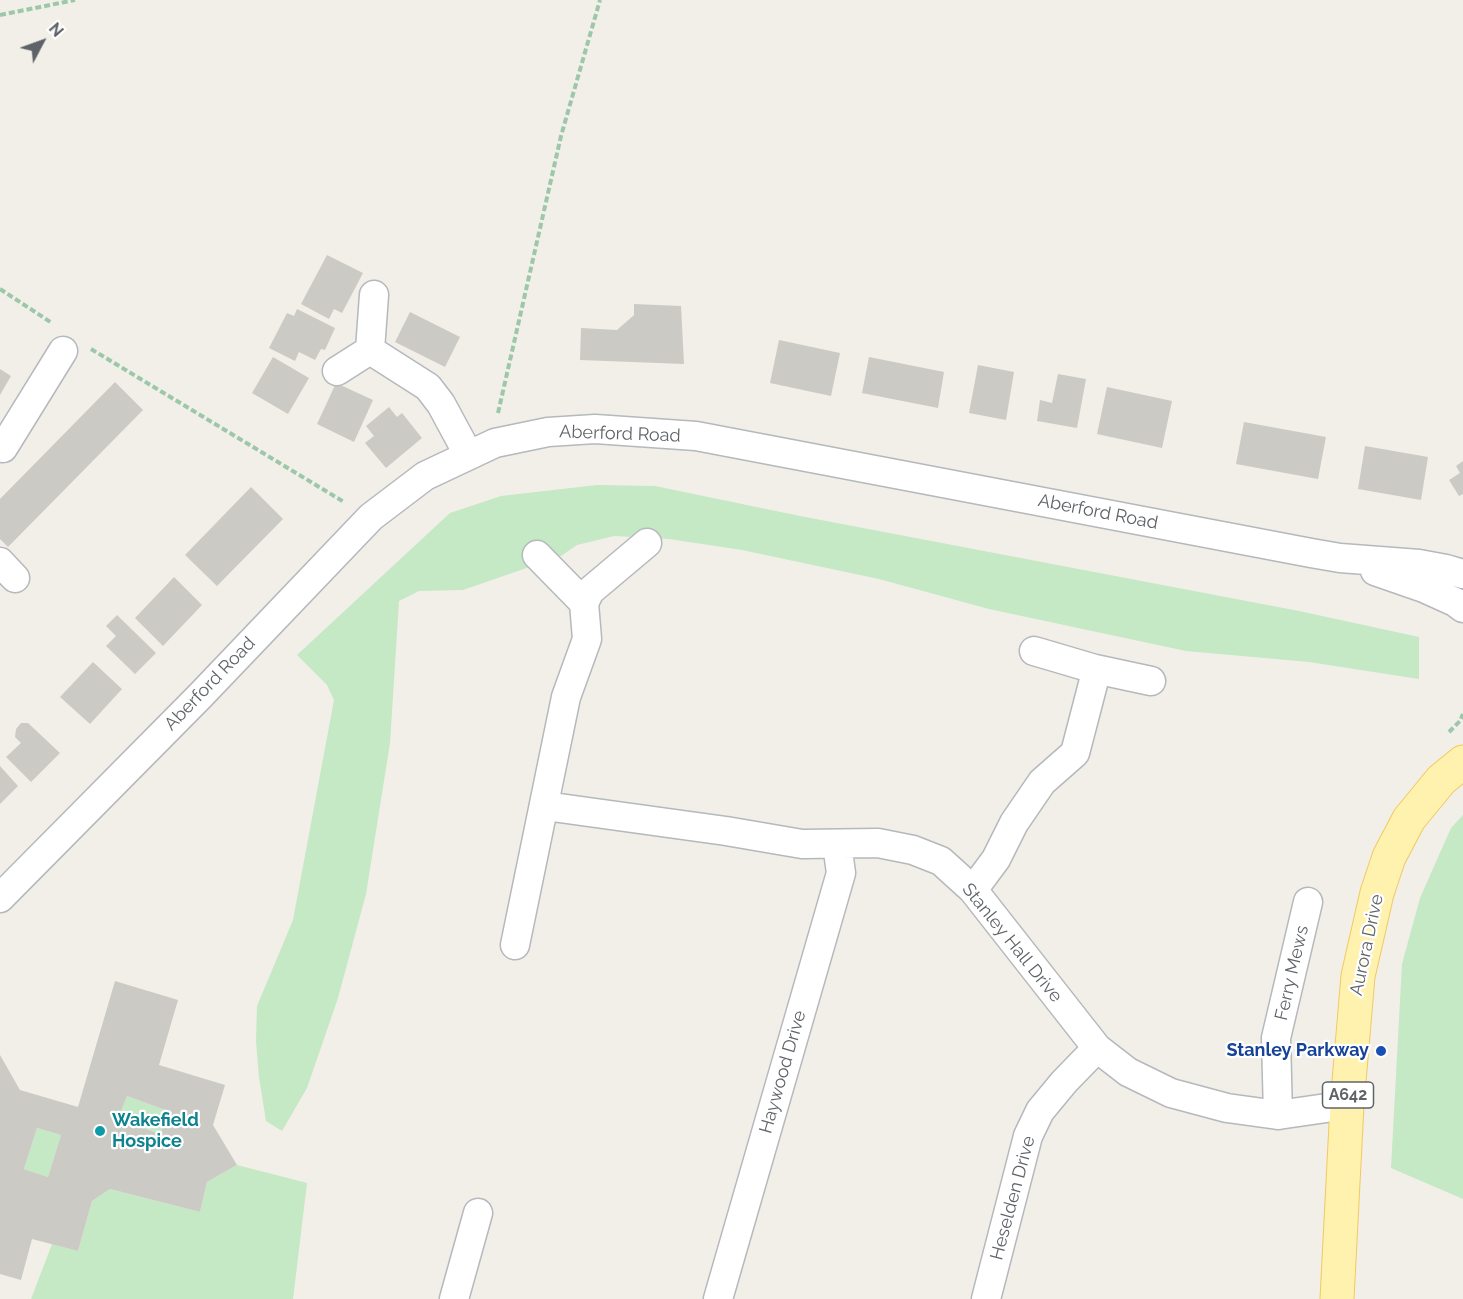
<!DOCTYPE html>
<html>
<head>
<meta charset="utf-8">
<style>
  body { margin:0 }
  #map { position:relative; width:1463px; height:1299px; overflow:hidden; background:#f1efe8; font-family:Raleway,sans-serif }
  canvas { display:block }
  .north { position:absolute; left:12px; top:12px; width:60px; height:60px; -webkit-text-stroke:4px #fff; paint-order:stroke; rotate:49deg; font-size:16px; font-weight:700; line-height:24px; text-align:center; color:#5f6368 }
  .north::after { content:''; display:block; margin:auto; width:21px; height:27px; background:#5f6368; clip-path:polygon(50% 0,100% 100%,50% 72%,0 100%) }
</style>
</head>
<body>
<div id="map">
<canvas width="1463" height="1299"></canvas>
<div class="north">N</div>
</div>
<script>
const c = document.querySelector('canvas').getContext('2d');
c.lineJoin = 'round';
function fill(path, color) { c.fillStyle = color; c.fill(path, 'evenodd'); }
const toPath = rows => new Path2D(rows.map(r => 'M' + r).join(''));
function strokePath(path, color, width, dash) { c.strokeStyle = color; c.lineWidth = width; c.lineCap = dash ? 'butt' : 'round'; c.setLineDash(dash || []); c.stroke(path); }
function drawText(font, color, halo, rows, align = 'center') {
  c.font = font + ' Raleway,sans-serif'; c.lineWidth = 4.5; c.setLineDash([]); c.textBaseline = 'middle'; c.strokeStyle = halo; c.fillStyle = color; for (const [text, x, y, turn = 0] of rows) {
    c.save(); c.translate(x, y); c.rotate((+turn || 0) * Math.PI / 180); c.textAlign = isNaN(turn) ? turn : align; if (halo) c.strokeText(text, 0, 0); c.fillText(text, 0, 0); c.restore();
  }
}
fill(toPath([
  [597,485,655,486,800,516,1299,611,1419,637,1419,679,1309,662,1186,651,989,609,879,579,742,550,669,539,614,536,577,545,561,556,463,590,419,591,399,601,390,743,366,894,338,998,307,1088,282,1131,266,1121,259,1077,256,1041,257,1006,293,920,334,700,327,685,297,655,450,513,501,496],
  [1463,815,1463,1199,1391,1168,1402,964,1420,898,1451,828],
  [127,1096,168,1111,160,1134,118,1119],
  [37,1128,61,1135,48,1177,24,1169],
  [237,1165,307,1183,293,1299,31,1299,52,1244,78,1251,92,1201,110,1189,200,1212,207,1182]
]), '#c5e8c5');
fill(toPath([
  [327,255,363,273,342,313,334,309,329,319,301,304],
  [634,304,681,306,684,364,580,360,581,328,617,330,634,315],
  [297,309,335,328,325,350,321,349,315,360,299,352,295,361,269,348,287,313,294,316],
  [410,312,460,337,445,367,395,342],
  [779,340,840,353,831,396,770,383],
  [273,357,309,378,288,414,252,393],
  [869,357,944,372,938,408,862,393],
  [978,365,1014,372,1006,420,969,413],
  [0,369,11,376,0,395],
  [1058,374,1086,379,1077,428,1037,421,1040,400,1052,403],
  [115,382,143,410,8,547,0,539,0,499],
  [336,383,373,400,354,442,317,424],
  [1107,387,1172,401,1162,448,1097,434],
  [389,407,397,417,402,413,422,438,386,468,365,443,374,436,366,426],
  [1244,422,1326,437,1318,479,1236,464],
  [1365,446,1428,457,1421,500,1358,489],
  [1463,461,1463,494,1459,496,1449,480,1460,473,1456,466],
  [251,487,283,519,217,586,185,555],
  [174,577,202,605,163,646,135,618],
  [117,615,156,653,135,674,106,646,116,636,106,626],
  [93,662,122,689,90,724,60,697],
  [21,723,28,723,60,753,31,782,6,757,21,743,15,737,16,729],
  [0,766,18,786,0,804],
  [115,981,178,1000,159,1065,225,1085,213,1125,237,1165,207,1182,200,1212,110,1189,92,1201,78,1251,32,1239,21,1280,0,1274,0,1055,20,1090,78,1107],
  [127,1096,168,1111,160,1134,118,1119],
  [37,1128,61,1135,48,1177,24,1169]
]), '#cccac5');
const minor = toPath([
  [370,350,428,387,441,404,468,454],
  [337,371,370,350,374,295],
  [3,448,63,351],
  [537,555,584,603],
  [0,562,15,578],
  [1375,571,1424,588,1455,602,1463,608],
  [1095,669,1151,681],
  [545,806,726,831,802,844,878,843,913,850,941,861,973,890,1097,1048,1128,1072,1171,1093,1227,1108,1278,1115,1347,1105],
  [973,890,996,859,1014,823,1042,782,1075,753,1094,680,1095,669,1034,651],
  [0,898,200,696,371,517,425,476,495,443,548,432,595,429,696,436,1311,553,1340,558,1419,564,1446,569,1463,574],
  [515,945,566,697,587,639,584,603,590,591,647,543],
  [1278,1115,1276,1038,1308,902],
  [454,1299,478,1213],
  [718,1299,841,873,837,844],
  [986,1299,1028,1136,1040,1111,1064,1082,1097,1048]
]);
const primary = toPath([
  [1337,1299,1347,1105,1358,976,1377,893,1389,857,1409,819,1441,780,1463,762]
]);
strokePath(minor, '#b5b8bc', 31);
strokePath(primary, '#f2c960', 35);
strokePath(toPath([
  [0,15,75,0],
  [0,289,52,323],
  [91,349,344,502],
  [498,413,561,136,600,0],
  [1449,732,1460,721,1463,714]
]), '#9cc7a9', 4, [6, 3]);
strokePath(minor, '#fff', 28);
strokePath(primary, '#fff2af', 33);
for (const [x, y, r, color] of [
  [1381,1051,6,"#1a4fb4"],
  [100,1131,6,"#0f9aa8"]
]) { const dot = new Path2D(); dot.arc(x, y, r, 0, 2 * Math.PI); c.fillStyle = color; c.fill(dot); strokePath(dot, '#fff', 2); }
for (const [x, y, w] of [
  [1348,1095,51]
]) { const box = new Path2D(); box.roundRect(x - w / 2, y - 13, w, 26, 4.5); c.fillStyle = '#fff'; c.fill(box); strokePath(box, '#5f6368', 1.5); }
drawText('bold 16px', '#5f6368', null, [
  ["A642",1348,1095]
]);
drawText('18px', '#5f6368', '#fff', [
  ["Aberford Road",620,434,2],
  ["Aberford Road",1098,512,11],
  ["Aberford Road",210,684,-46],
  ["Stanley Hall Drive",1012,943,51],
  ["Aurora Drive",1367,945,-78],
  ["Ferry Mews",1292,973,-77],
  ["Haywood Drive",783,1072,-74],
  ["Heselden Drive",1013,1198,-75]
]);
drawText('bold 18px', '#164399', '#fff', [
  ["Stanley Parkway",1369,1051]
], 'right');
drawText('bold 18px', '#0d838f', '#fff', [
  ["Wakefield",112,1121],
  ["Hospice",112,1142]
], 'left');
</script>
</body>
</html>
